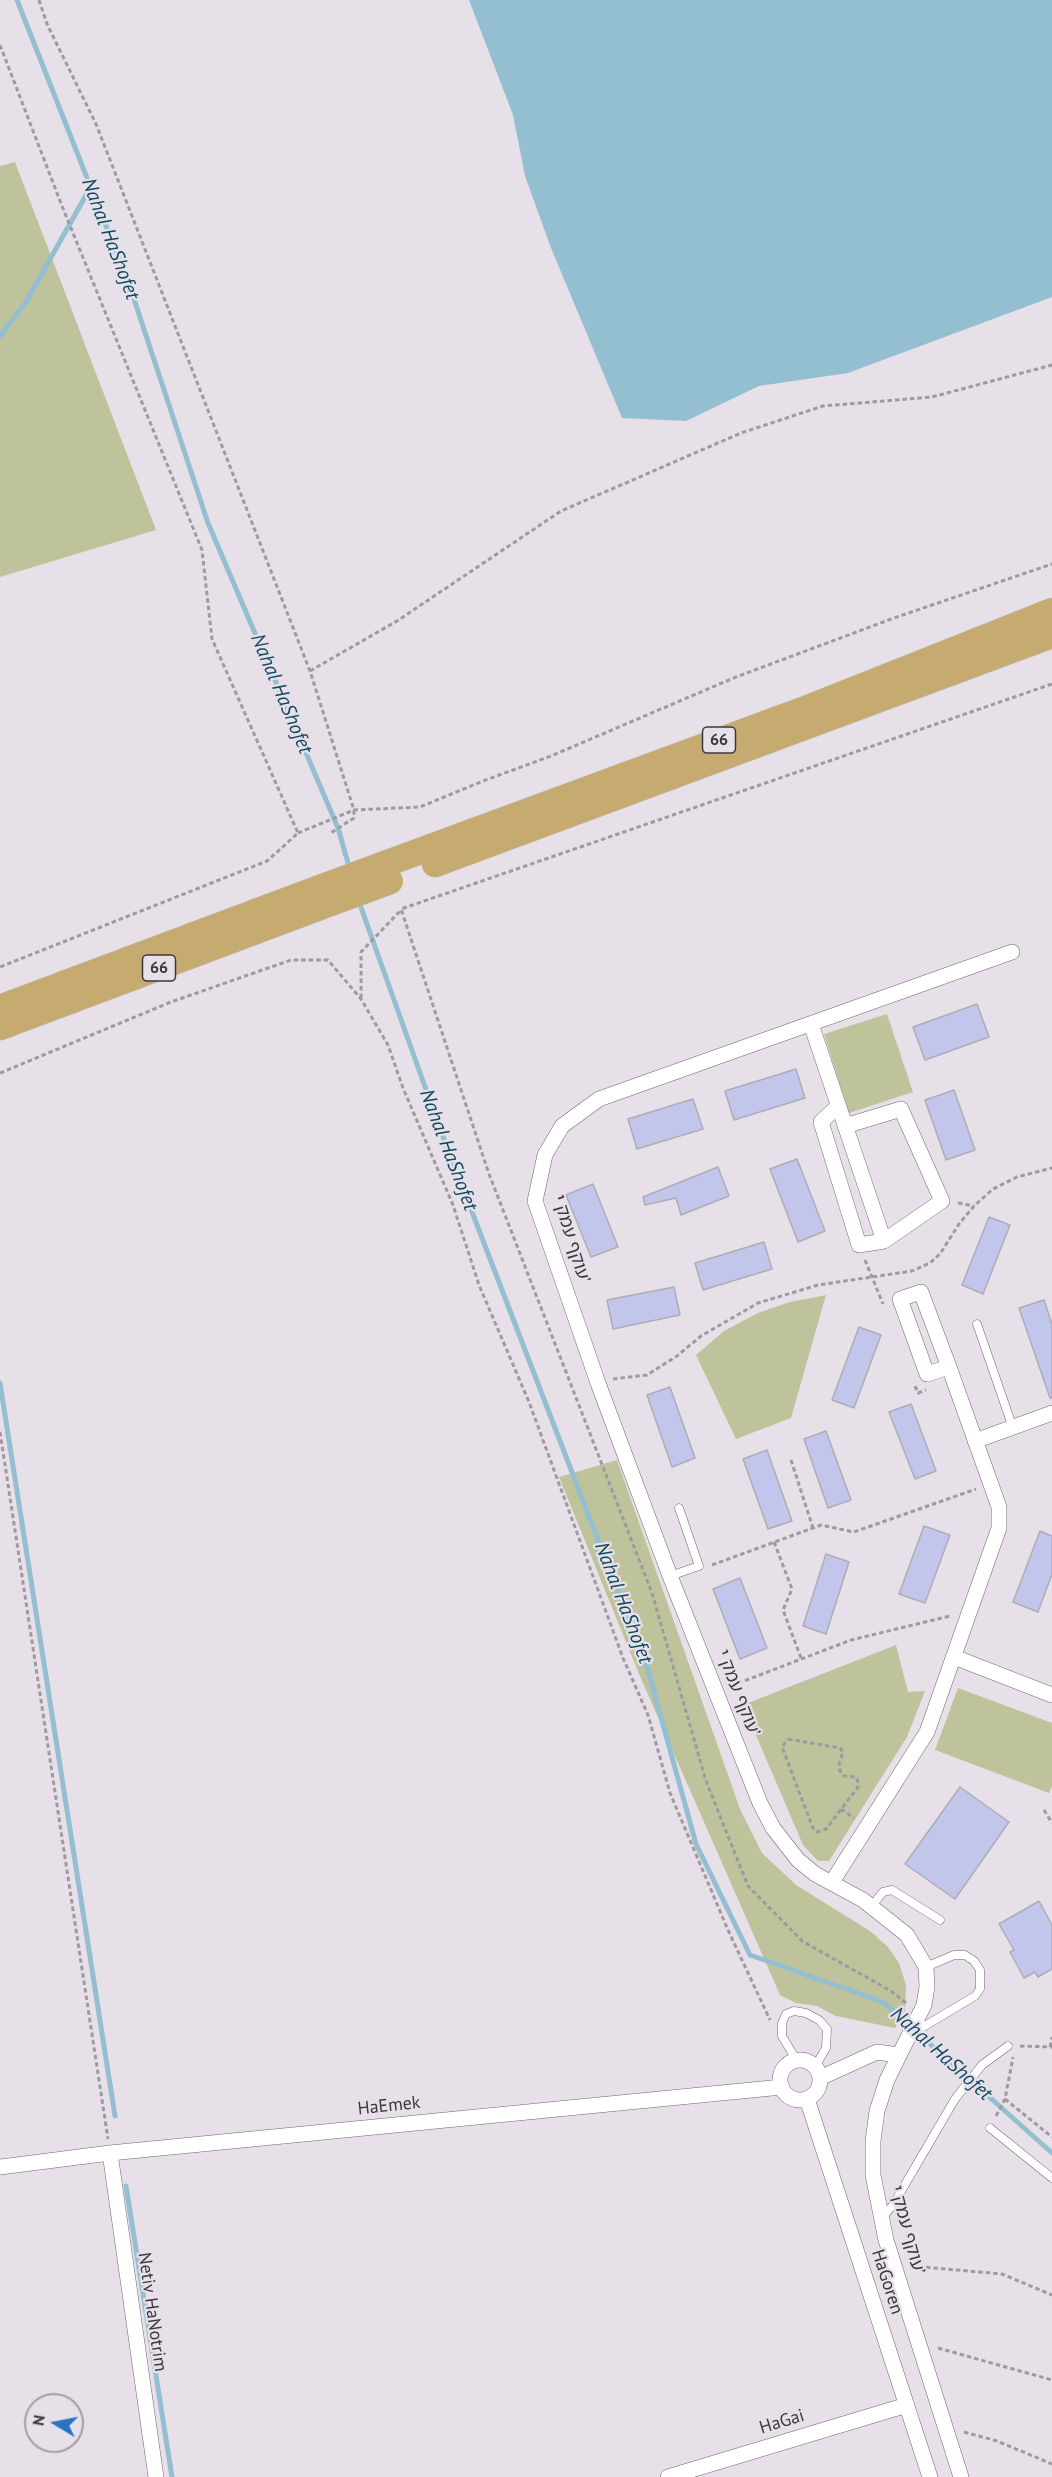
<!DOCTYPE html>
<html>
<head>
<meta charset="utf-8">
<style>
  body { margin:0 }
  #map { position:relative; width:1052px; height:2477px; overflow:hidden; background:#e8e0e9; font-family:"PT Sans",sans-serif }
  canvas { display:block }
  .north { position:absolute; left:24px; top:2393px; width:60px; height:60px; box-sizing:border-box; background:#e8e0e9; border:2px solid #a39da4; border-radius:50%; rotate:280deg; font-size:16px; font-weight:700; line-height:24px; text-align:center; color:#3c383c }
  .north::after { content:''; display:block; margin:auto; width:21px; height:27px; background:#2973c3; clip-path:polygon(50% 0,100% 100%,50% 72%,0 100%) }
</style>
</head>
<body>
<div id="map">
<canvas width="1052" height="2477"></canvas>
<div class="north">N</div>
</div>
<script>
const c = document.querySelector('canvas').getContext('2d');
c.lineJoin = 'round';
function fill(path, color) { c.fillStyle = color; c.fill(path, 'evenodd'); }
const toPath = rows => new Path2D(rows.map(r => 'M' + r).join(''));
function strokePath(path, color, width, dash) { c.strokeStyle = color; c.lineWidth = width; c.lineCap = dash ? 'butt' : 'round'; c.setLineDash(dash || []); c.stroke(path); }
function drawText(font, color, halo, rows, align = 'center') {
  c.font = font + ' "PT Sans","Noto Sans Hebrew",sans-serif'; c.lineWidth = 4.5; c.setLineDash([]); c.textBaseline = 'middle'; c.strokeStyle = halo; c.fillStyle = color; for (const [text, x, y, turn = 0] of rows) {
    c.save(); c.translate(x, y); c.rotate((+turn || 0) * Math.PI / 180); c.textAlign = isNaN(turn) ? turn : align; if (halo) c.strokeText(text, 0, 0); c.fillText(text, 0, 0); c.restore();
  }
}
fill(toPath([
  [15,162,156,530,0,577,0,166],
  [887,1014,913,1092,849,1113,824,1034],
  [826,1295,791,1418,736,1439,696,1355,724,1331,758,1313,790,1302],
  [617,1460,740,1809,762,1853,796,1885,870,1931,888,1947,899,1963,906,1985,905,2011,895,2028,836,2016,817,2006,796,2003,780,1995,639,1674,559,1477],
  [896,1645,908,1692,925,1691,907,1737,829,1861,818,1861,803,1845,743,1705],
  [958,1688,1052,1723,1052,1786,1049,1793,935,1750]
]), '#bec39c');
fill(toPath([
  [469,0,1052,0,1052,297,848,373,759,386,686,421,622,418,551,248,525,176,513,115]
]), '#93bfd0');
strokePath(toPath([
  [17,0,130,287,208,523,338,828,350,870],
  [0,336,26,302,90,188],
  [358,899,439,1126,648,1670,696,1844,750,1955,883,2002,1052,2153],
  [0,1383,115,2116],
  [126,2186,172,2477]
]), '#93bfd0', 5);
const building = toPath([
  [977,1004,989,1037,925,1060,913,1027,977,1004],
  [796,1069,805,1098,734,1120,725,1091,796,1069],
  [954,1090,975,1150,946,1160,925,1100,954,1090],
  [693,1099,703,1129,637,1149,628,1119,693,1099],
  [797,1159,825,1231,798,1242,770,1169,797,1159],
  [718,1167,729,1196,681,1215,676,1198,645,1205,643,1197,718,1167],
  [593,1184,618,1247,591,1257,566,1195,593,1184],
  [989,1217,1010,1225,983,1294,962,1285,989,1217],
  [764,1242,772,1269,703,1290,695,1263,764,1242],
  [674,1287,680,1315,613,1329,607,1300,674,1287],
  [1044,1300,1052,1324,1052,1398,1050,1398,1019,1308,1044,1300],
  [859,1327,881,1335,854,1408,832,1400,859,1327],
  [670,1387,695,1458,672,1467,647,1395,670,1387],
  [911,1404,936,1471,915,1479,889,1412,911,1404],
  [826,1431,851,1500,828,1508,804,1439,826,1431],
  [767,1450,792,1521,768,1529,743,1459,767,1450],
  [924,1526,950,1535,925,1603,899,1594,924,1526],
  [1040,1531,1052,1536,1052,1574,1038,1612,1013,1602,1040,1531],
  [826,1554,849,1562,826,1634,803,1626,826,1554],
  [740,1578,767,1648,740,1659,713,1589,740,1578],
  [960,1787,1009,1822,955,1899,905,1864,960,1787],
  [1039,1901,1052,1925,1052,1969,1038,1977,1035,1972,1024,1978,1010,1952,1014,1950,999,1924,1039,1901]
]);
fill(building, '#c2c6eb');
strokePath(building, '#acadb7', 1.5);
const service = toPath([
  [977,1324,1013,1428],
  [670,1576,699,1566,679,1508],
  [871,1907,883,1892,892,1890,940,1920],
  [913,2033,975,1996,980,1989,980,1970,974,1961,965,1955,954,1955,926,1967],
  [797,2061,782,2036,782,2023,786,2014,794,2011,806,2013,819,2020,827,2029,826,2048,815,2067],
  [990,2128,1052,2178],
  [882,2218,893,2205,955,2099,982,2065,1008,2046]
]);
const minor = toPath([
  [811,1024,884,1241,859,1245,821,1122,838,1106],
  [845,1126,901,1109,942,1201,884,1241],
  [975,1441,1052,1413],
  [954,1657,1052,1695],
  [832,1882,927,1732,999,1528,999,1507,949,1367,921,1292,900,1299,927,1374,949,1367],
  '780 2080a20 20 0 1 1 40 0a20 20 0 1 1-40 0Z',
  [820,2078,877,2052,898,2055],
  [807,2099,930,2477],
  [110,2153,156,2477],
  [0,2167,110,2153,782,2087],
  [668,2477,907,2405],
  [961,2477,886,2240,873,2175,873,2141,877,2111,887,2080,924,2005,927,1987,926,1967,907,1935,863,1900,815,1874,798,1860,773,1828,760,1803,670,1576,598,1383,535,1201,545,1155,562,1126,599,1099,1012,952]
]);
const trunk = toPath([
  [385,864,803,710,1052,611],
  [435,864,1052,635],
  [0,1008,312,891],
  [0,1027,317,908]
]);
strokePath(service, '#6d666e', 9);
strokePath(minor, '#6d666e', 16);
strokePath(trunk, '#c4c3c4', 27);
strokePath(toPath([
  [39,0,47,24,96,124,310,671,354,810,354,818,329,834],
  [0,45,62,206,202,550,212,639,298,833,267,861,0,967],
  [310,671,397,621,561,511,741,433,823,406,932,397,1052,365],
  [298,833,354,810,420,807,483,781,551,756,736,677,894,618,1052,564],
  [361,998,361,952,401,910],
  [0,1073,171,1002,291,960,328,960,361,999,388,1045,403,1088,453,1205,479,1285,529,1402,623,1658,648,1715,670,1793,728,1930,770,2020],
  [958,1203,974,1206],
  [865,1260,883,1304],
  [613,1379,647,1375,677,1356,701,1336,758,1303,818,1285,912,1271,930,1263,940,1254,959,1224,974,1206,993,1189,1017,1177,1052,1168],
  [915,1386,918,1393,926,1390],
  [0,1432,108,2139],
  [791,1460,813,1528],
  [774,1542,792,1589,783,1610,801,1658],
  [712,1565,821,1525,854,1532,976,1489],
  [731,1686,851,1640,950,1616],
  [788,1739,840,1748,843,1752,839,1764,840,1771,844,1776,856,1777,858,1782,858,1787,826,1829,817,1832,813,1828,782,1747,788,1739],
  [841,1809,854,1818],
  [1044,1810,1052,1823],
  [906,2003,891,1991,802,1941,748,1886,706,1781,652,1593,489,1174,401,909,1052,684],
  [1020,2046,1052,2047],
  [1050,2047,1052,2037],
  [1005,2099,1052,2137],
  [996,2116,1005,2099,1013,2057],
  [911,2266,1002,2274,1052,2295],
  [938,2348,1052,2380],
  [964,2432,997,2441,1052,2464]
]), '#9f99a0', 3, [4.5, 3]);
strokePath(service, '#fff', 8);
strokePath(minor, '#fff', 15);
strokePath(trunk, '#c6ab70', 26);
const trunkBridge = toPath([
  [312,891,385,864],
  [317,908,390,881]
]);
strokePath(trunkBridge, '#c4c3c4', 27, []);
strokePath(trunkBridge, '#c6ab70', 26);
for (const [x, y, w] of [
  [719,740,33],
  [159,968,33]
]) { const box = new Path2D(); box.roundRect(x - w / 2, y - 13, w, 26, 4.5); c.fillStyle = '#e8e0e9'; c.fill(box); strokePath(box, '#3c383c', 1.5); }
drawText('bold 16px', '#3c383c', null, [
  ["66",719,740],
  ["66",159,968]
]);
drawText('18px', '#3c383c', '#e8e0e9', [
  ["עוקף עמק י’",571,1239,73],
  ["עוקף עמק י’",738,1693,69],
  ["HaEmek",389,2106,-6],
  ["עוקף עמק י’",907,2230,75],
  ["HaGoren",887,2282,72],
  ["Netiv HaNotrim",152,2312,82],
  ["HaGai",782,2422,-17]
]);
drawText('italic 20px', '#0f4b5e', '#e8e0e9', [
  ["Nahal HaShofet",110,239,69],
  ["Nahal HaShofet",281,694,67],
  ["Nahal HaShofet",448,1150,69],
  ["Nahal HaShofet",623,1603,69],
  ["Nahal HaShofet",941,2054,42]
]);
</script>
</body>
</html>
